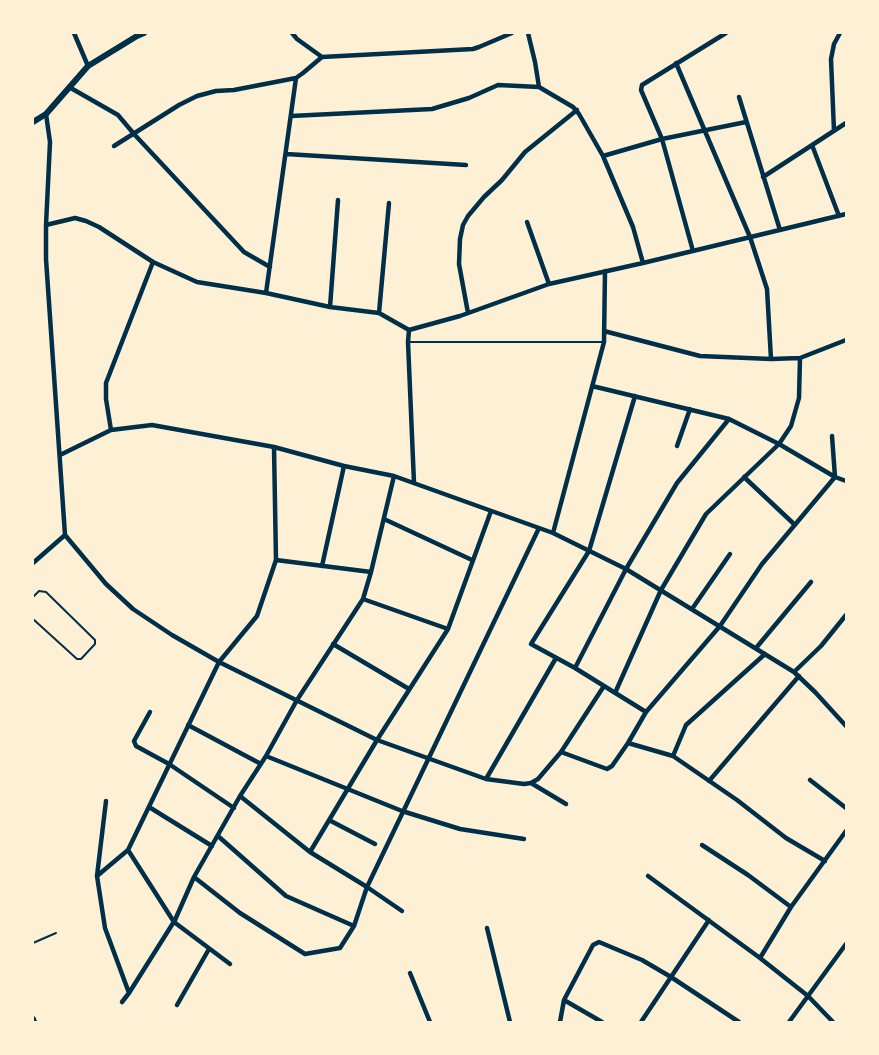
<!DOCTYPE html>
<html>
<head>
<meta charset="utf-8">
<style>
  body { margin:0 }
  #map { position:relative; width:879px; height:1055px; overflow:hidden; background:#fdf0d5; font-family:"Public Sans",sans-serif }
  canvas { display:block }
  .frame { position:absolute; inset:0; border:34px solid #fdf0d5; pointer-events:none }
</style>
</head>
<body>
<div id="map">
<canvas width="879" height="1055"></canvas>
<div class="frame"></div>
</div>
<script>
const c = document.querySelector('canvas').getContext('2d');
c.lineJoin = 'round';
const toPath = rows => new Path2D(rows.map(r => 'M' + r).join(''));
function strokePath(path, color, width, dash) { c.strokeStyle = color; c.lineWidth = width; c.lineCap = dash ? 'butt' : 'round'; c.setLineDash(dash || []); c.stroke(path); }
strokePath(toPath([
  [409,342,604,342],
  [33,597,39,591,46,592,95,640,95,644,81,659,77,659,33,619],
  [33,943,56,933]
]), '#003049', 2);
strokePath(toPath([
  [74,33,88,66],
  [292,33,297,39,322,57],
  [528,33,535,62,539,87],
  [676,63,750,237,767,289,771,359],
  [69,87,118,115,134,134,244,252,270,267],
  [739,97,780,230],
  [46,114,50,142,46,225,46,259,65,535],
  [291,116,432,109,469,98,498,85,539,87,573,107,579,114,603,156,633,227,643,263],
  [834,131,831,59,834,44,840,33],
  [812,145,839,216],
  [114,146,179,105,197,96,216,91,234,90,296,78,303,73,322,57,473,49,479,47,512,33],
  [286,154,466,165],
  [603,156,662,139,746,122],
  [763,177,846,123],
  [527,222,549,284],
  [46,225,75,218,86,221,99,227,153,262,197,282,266,293,330,307,379,313,409,330,460,316,549,284,643,263,846,214],
  [693,251,662,139,641,90,642,85,726,33],
  [266,293,296,78],
  [330,307,338,200],
  [379,313,389,203],
  [468,313,459,264,460,239,463,225,468,216,484,197,502,180,525,152,577,110],
  [409,330,408,342,414,483],
  [604,331,700,356,771,359,800,358,846,340],
  [592,386,729,419,779,444,835,477,846,481],
  [635,396,589,551,531,644,575,668,646,712],
  [111,430,106,399,106,383,153,262],
  [677,446,690,409],
  [60,455,111,430,152,425,274,447,344,466,394,476,553,533,626,569,794,672,815,692,846,726],
  [744,477,795,525],
  [384,519,472,560],
  [553,533,604,342,605,271],
  [65,535,106,584,133,609,172,635,219,662,377,740,486,779,524,784,531,783,538,779,561,752,604,686],
  [276,560,371,572],
  [33,563,65,535],
  [322,566,344,466],
  [363,599,448,629],
  [692,609,730,554],
  [333,644,409,689],
  [756,648,811,582],
  [575,668,626,569,677,483,729,419],
  [794,672,821,646,846,615],
  [615,693,661,590,706,514,779,444,791,426,799,398,800,358],
  [150,712,134,741,136,746,169,764,234,808],
  [188,725,261,764],
  [628,743,646,712,720,626,762,564,835,477,832,436],
  [561,752,607,769,612,766,628,743,673,756,737,800,786,838,825,861],
  [266,756,402,811,460,829,524,839],
  [673,756,686,725,765,654],
  [486,779,556,658],
  [810,780,846,808],
  [709,781,799,676],
  [531,783,566,804],
  [240,796,310,852,367,887,402,911],
  [106,801,97,876,105,928,129,993],
  [149,807,212,846],
  [329,820,375,844],
  [218,836,286,896,354,926],
  [702,845,748,875,791,907],
  [128,850,174,922,230,964],
  [310,852,377,740,448,629,491,511],
  [97,876,128,850,219,662,257,616,276,560,274,447],
  [648,876,760,958,808,996,833,1022],
  [194,877,240,913,305,954,340,948,354,926,367,887,539,528],
  [487,928,510,1022],
  [760,958,791,907,846,831],
  [410,973,430,1022],
  [564,1000,602,1022],
  [122,1002,129,993,175,920,194,877,240,796,266,756,297,700,363,599,371,572,394,476],
  [177,1005,209,949],
  [560,1022,564,1000,593,945,599,942,642,960,671,977,739,1022],
  [641,1022,709,920],
  [789,1022,846,944]
]), '#003049', 4.5);
strokePath(toPath([
  [33,122,46,114,88,66,137,36,144,33],
  [33,1019,34,1022]
]), '#003049', 6);
</script>
</body>
</html>
